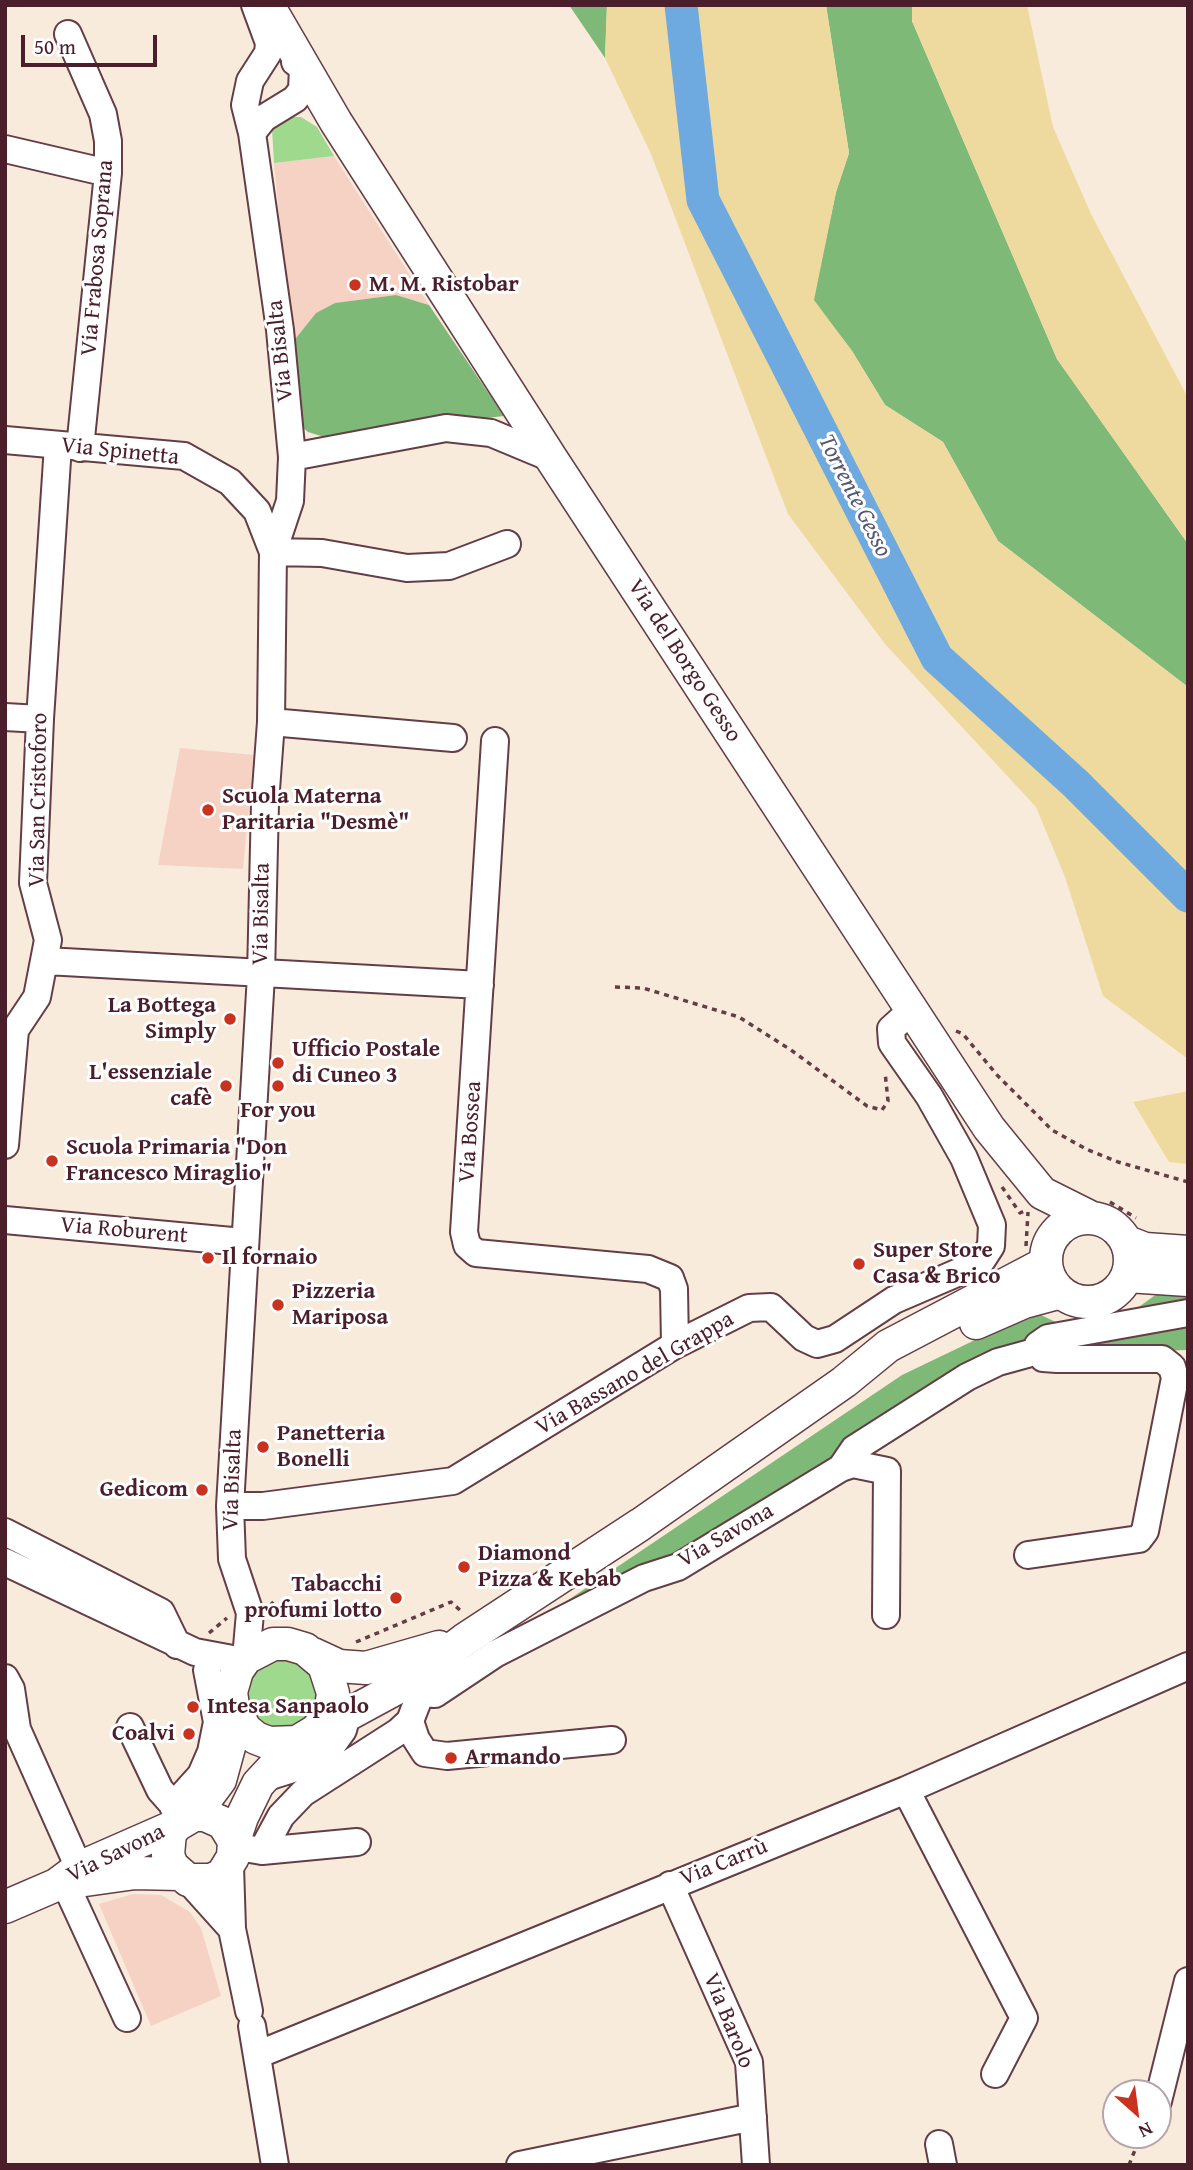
<!DOCTYPE html>
<html>
<head>
<meta charset="utf-8">
<style>
  body { margin:0 }
  #map { position:relative; width:1193px; height:2170px; overflow:hidden; background:#f9ebdc; font-family:"Gentium Book Plus",serif }
  canvas { display:block }
  .frame { position:absolute; inset:0; border:7px solid #4a1f2b; pointer-events:none }
  .north { position:absolute; left:1102px; top:2079px; width:70px; height:70px; box-sizing:border-box; background:#fff; border:2px solid #b7a5aa; border-radius:50%; rotate:152deg; font-size:19px; font-weight:700; line-height:28px; text-align:center; color:#4a1f2b }
  .north::after { content:''; display:block; margin:auto; width:24px; height:32px; background:#c8321e; clip-path:polygon(50% 0,100% 100%,50% 72%,0 100%) }
  .scale { position:absolute; left:21px; top:35px; width:136px; height:32px; box-sizing:border-box; border:4px solid #4a1f2b; border-top:0; padding-left:9px; font-size:21px; line-height:24px; white-space:nowrap; color:#4a1f2b; -webkit-text-stroke:5px #fff; paint-order:stroke }
</style>
</head>
<body>
<div id="map">
<canvas width="1193" height="2170"></canvas>
<div class="frame"></div>
<div class="north">N</div>
<div class="scale">50 m</div>
</div>
<script>
const c = document.querySelector('canvas').getContext('2d');
c.lineJoin = 'round';
function fill(path, color) { c.fillStyle = color; c.fill(path, 'evenodd'); }
const toPath = rows => new Path2D(rows.map(r => 'M' + r).join(''));
function strokePath(path, color, width, dash) { c.strokeStyle = color; c.lineWidth = width; c.lineCap = dash ? 'butt' : 'round'; c.setLineDash(dash || []); c.stroke(path); }
function drawText(font, color, halo, rows, align = 'center') {
  c.font = font + ' "Gentium Book Plus",serif'; c.lineWidth = 6; c.setLineDash([]); c.textBaseline = 'middle'; c.strokeStyle = halo; c.fillStyle = color; for (const [text, x, y, turn = 0] of rows) {
    c.save(); c.translate(x, y); c.rotate((+turn || 0) * Math.PI / 180); c.textAlign = isNaN(turn) ? turn : align; if (halo) c.strokeText(text, 0, 0); c.fillText(text, 0, 0); c.restore();
  }
}
fill(toPath([
  [334,156,429,305,396,295,335,303,316,313,292,343,274,163],
  [180,748,254,755,243,869,158,865],
  [133,1894,161,1895,190,1912,201,1928,221,1996,151,2026,99,1904]
]), '#f6d2c4');
fill(toPath([
  [292,117,301,117,317,127,334,156,274,163,272,129,280,121],
  [277,1659,300,1663,309,1670,320,1702,300,1729,266,1729,250,1713,246,1690,249,1679,256,1670]
]), '#9ed98d');
fill(toPath([
  [569,5,607,5,605,58],
  [826,5,912,5,912,21,1057,359,1188,544,1188,687,998,541,943,442,885,405,852,351,813,300,836,192,849,153],
  [396,295,429,305,504,416,324,437,308,432,300,425,292,343,316,313,335,303],
  [1188,1292,1188,1308,1125,1317,1158,1293],
  [1041,1315,1062,1325,677,1556,537,1621,902,1375,1000,1328],
  [1188,1319,1188,1350,1053,1354,1048,1345]
]), '#7eb978');
fill(toPath([
  [607,5,826,5,849,153,836,192,814,300,852,351,885,405,943,442,998,541,1188,687,1188,1059,1103,996,1065,877,1036,807,885,644,788,514,651,154,605,58],
  [912,5,1027,5,1053,127,1091,214,1188,398,1188,544,1057,359,912,21],
  [1188,1091,1188,1164,1169,1162,1133,1102]
]), '#eeda9e');
strokePath(toPath([
  [681,5,703,200,937,658,1076,784,1188,896]
]), '#6eaadf', 33);
const minor = toPath([
  [68,34,103,114,108,141,108,173,80,448],
  [252,133,264,118,295,99,302,90,303,67,295,62],
  [5,149,108,173],
  [5,440,184,456,230,482,257,511,273,552],
  [292,457,446,428,491,433,551,458],
  [273,552,322,553,407,568,449,566,507,544],
  [5,717,40,719],
  [271,722,453,738],
  [495,741,464,1232,467,1245,476,1253,648,1269,670,1278,674,1289,675,1345],
  [46,961,480,985],
  [5,1145,15,1030,37,997,48,940,33,883,40,719,58,445],
  [5,1220,243,1242],
  [841,1468,853,1464,887,1471,886,1615],
  [230,1506,263,1506,453,1481,675,1345,749,1308,771,1307,804,1338,817,1344,835,1339,894,1300,980,1263,991,1246,992,1225,964,1158,929,1096,892,1043,891,1029,912,1010],
  [5,1532,161,1612,177,1645],
  [1028,1555,1139,1539,1145,1531,1175,1378,1172,1367,1162,1359,1057,1359,1043,1358,1038,1351],
  [5,1562,195,1652,243,1661],
  [246,1658,250,1613,232,1559,230,1506,261,975,265,803,271,722,273,552,290,501,292,457,280,330,252,133,245,105,250,81,268,53,269,43,255,5],
  [5,1678,11,1689,17,1729,79,1868],
  [406,1683,412,1692,435,1694,495,1654,644,1578,678,1567,841,1468,854,1449,967,1377,998,1362,1038,1351,1038,1345,1048,1338,1188,1313],
  [410,1721,416,1739,425,1753,447,1756,612,1740],
  [130,1727,160,1790,184,1817],
  [264,1778,305,1765,333,1744,343,1730,347,1715],
  [906,1790,1024,2018,995,2074],
  [173,1806,201,1775,211,1752,217,1722,207,1670],
  [250,1849,262,1851,357,1842],
  [262,1851,281,1816,303,1793,398,1732,410,1721,420,1695],
  [230,1866,232,1929,249,2011],
  [188,1880,232,1929],
  [65,1883,127,2018],
  [670,1885,749,2062,756,2165],
  [252,2026,275,2165],
  [257,2055,906,1790,1188,1666],
  [1158,2101,1188,1981],
  [939,2144,943,2165],
  [520,2165,753,2117]
]);
const major = toPath([
  [268,5,336,122,551,458,989,1128,1042,1193,1090,1217],
  '1046 1260a42 42 0 1 1 84 0a42 42 0 1 1-84 0Z',
  [1127,1242,1145,1249,1188,1252],
  [1127,1276,1188,1280],
  [976,1323,1024,1302,1061,1292],
  [313,1654,339,1666,366,1668,439,1647],
  [325,1721,347,1715,406,1683,464,1640,641,1524,844,1382,888,1346,1046,1263],
  [194,1815,220,1780,237,1718],
  [234,1841,223,1823,205,1815,194,1815,177,1825,170,1833,168,1855,172,1866,188,1880,211,1880,222,1875,233,1857,234,1841,242,1817,258,1784,297,1742,317,1730,331,1708,333,1693,324,1665,305,1649,288,1644,273,1644,246,1658,237,1671,231,1692,233,1706,245,1729,256,1738,269,1743,297,1742],
  [71,1882,135,1873,179,1874],
  [5,1907,56,1885,79,1868,177,1825]
]);
strokePath(minor, '#643e46', 30);
strokePath(major, '#643e46', 35);
strokePath(toPath([
  [615,987,643,988,739,1017,791,1050,867,1106,882,1110,888,1101,885,1072],
  [956,1031,963,1034,997,1075,1052,1130,1086,1149,1118,1162,1188,1182],
  [1002,1187,1020,1213,1025,1211],
  [1110,1202,1136,1218],
  [1026,1246,1028,1212],
  [271,1602,288,1619],
  [209,1633,227,1618],
  [356,1642,451,1602,462,1612],
  [1129,2165,1141,2135]
]), '#643e46', 3.5, [5, 5]);
strokePath(minor, '#fff', 26);
strokePath(major, '#fff', 32);
for (const [x, y, r, color] of [
  [355,285,7,"#c8321e"],
  [208,810,7,"#c8321e"],
  [230,1019,7,"#c8321e"],
  [278,1063,7,"#c8321e"],
  [226,1086,7,"#c8321e"],
  [278,1086,7,"#c8321e"],
  [52,1161,7,"#c8321e"],
  [208,1258,7,"#c8321e"],
  [859,1264,7,"#c8321e"],
  [278,1305,7,"#c8321e"],
  [263,1447,7,"#c8321e"],
  [202,1490,7,"#c8321e"],
  [464,1567,7,"#c8321e"],
  [396,1598,7,"#c8321e"],
  [193,1707,7,"#c8321e"],
  [189,1734,7,"#c8321e"],
  [451,1758,7,"#c8321e"]
]) { const dot = new Path2D(); dot.arc(x, y, r, 0, 2 * Math.PI); c.fillStyle = color; c.fill(dot); strokePath(dot, '#fff', 2.5); }
drawText('23px', '#4a1f2b', '#fff', [
  ["Via Frabosa Soprana",98,258,-85],
  ["Via Bisalta",281,351,-96],
  ["Via Spinetta",120,452,6],
  ["Via del Borgo Gesso",684,661,57],
  ["Via San Cristoforo",39,800,-89],
  ["Via Bisalta",262,914,-89],
  ["Via Bossea",471,1132,-86],
  ["Via Roburent",124,1231,5],
  ["Via Bassano del Grappa",635,1374,-30],
  ["Via Bisalta",233,1480,-88],
  ["Via Savona",726,1536,-30],
  ["Via Savona",116,1854,-26],
  ["Via Carrù",724,1863,-22],
  ["Via Barolo",728,2021,68]
]);
drawText('bold 23px', '#4a1f2b', '#fff', [
  ["M. M. Ristobar",369,285],
  ["Scuola Materna",222,797],
  ["Paritaria \"Desmè\"",222,823],
  ["La Bottega",216,1006,"right"],
  ["Simply",216,1032,"right"],
  ["Ufficio Postale",292,1050],
  ["di Cuneo 3",292,1076],
  ["L'essenziale",212,1073,"right"],
  ["cafè",212,1099,"right"],
  ["For you",278,1111,"center"],
  ["Scuola Primaria \"Don",66,1148],
  ["Francesco Miraglio\"",66,1174],
  ["Super Store",873,1251],
  ["Casa & Brico",873,1277],
  ["Il fornaio",222,1258],
  ["Pizzeria",292,1292],
  ["Mariposa",292,1318],
  ["Panetteria",277,1434],
  ["Bonelli",277,1460],
  ["Gedicom",188,1490,"right"],
  ["Diamond",478,1554],
  ["Pizza & Kebab",478,1580],
  ["Tabacchi",382,1585,"right"],
  ["profumi lotto",382,1611,"right"],
  ["Intesa Sanpaolo",207,1707],
  ["Coalvi",175,1734,"right"],
  ["Armando",465,1758]
], 'left');
drawText('italic 24px', '#585773', '#fff', [
  ["Torrente Gesso",854,496,63]
]);
</script>
</body>
</html>
